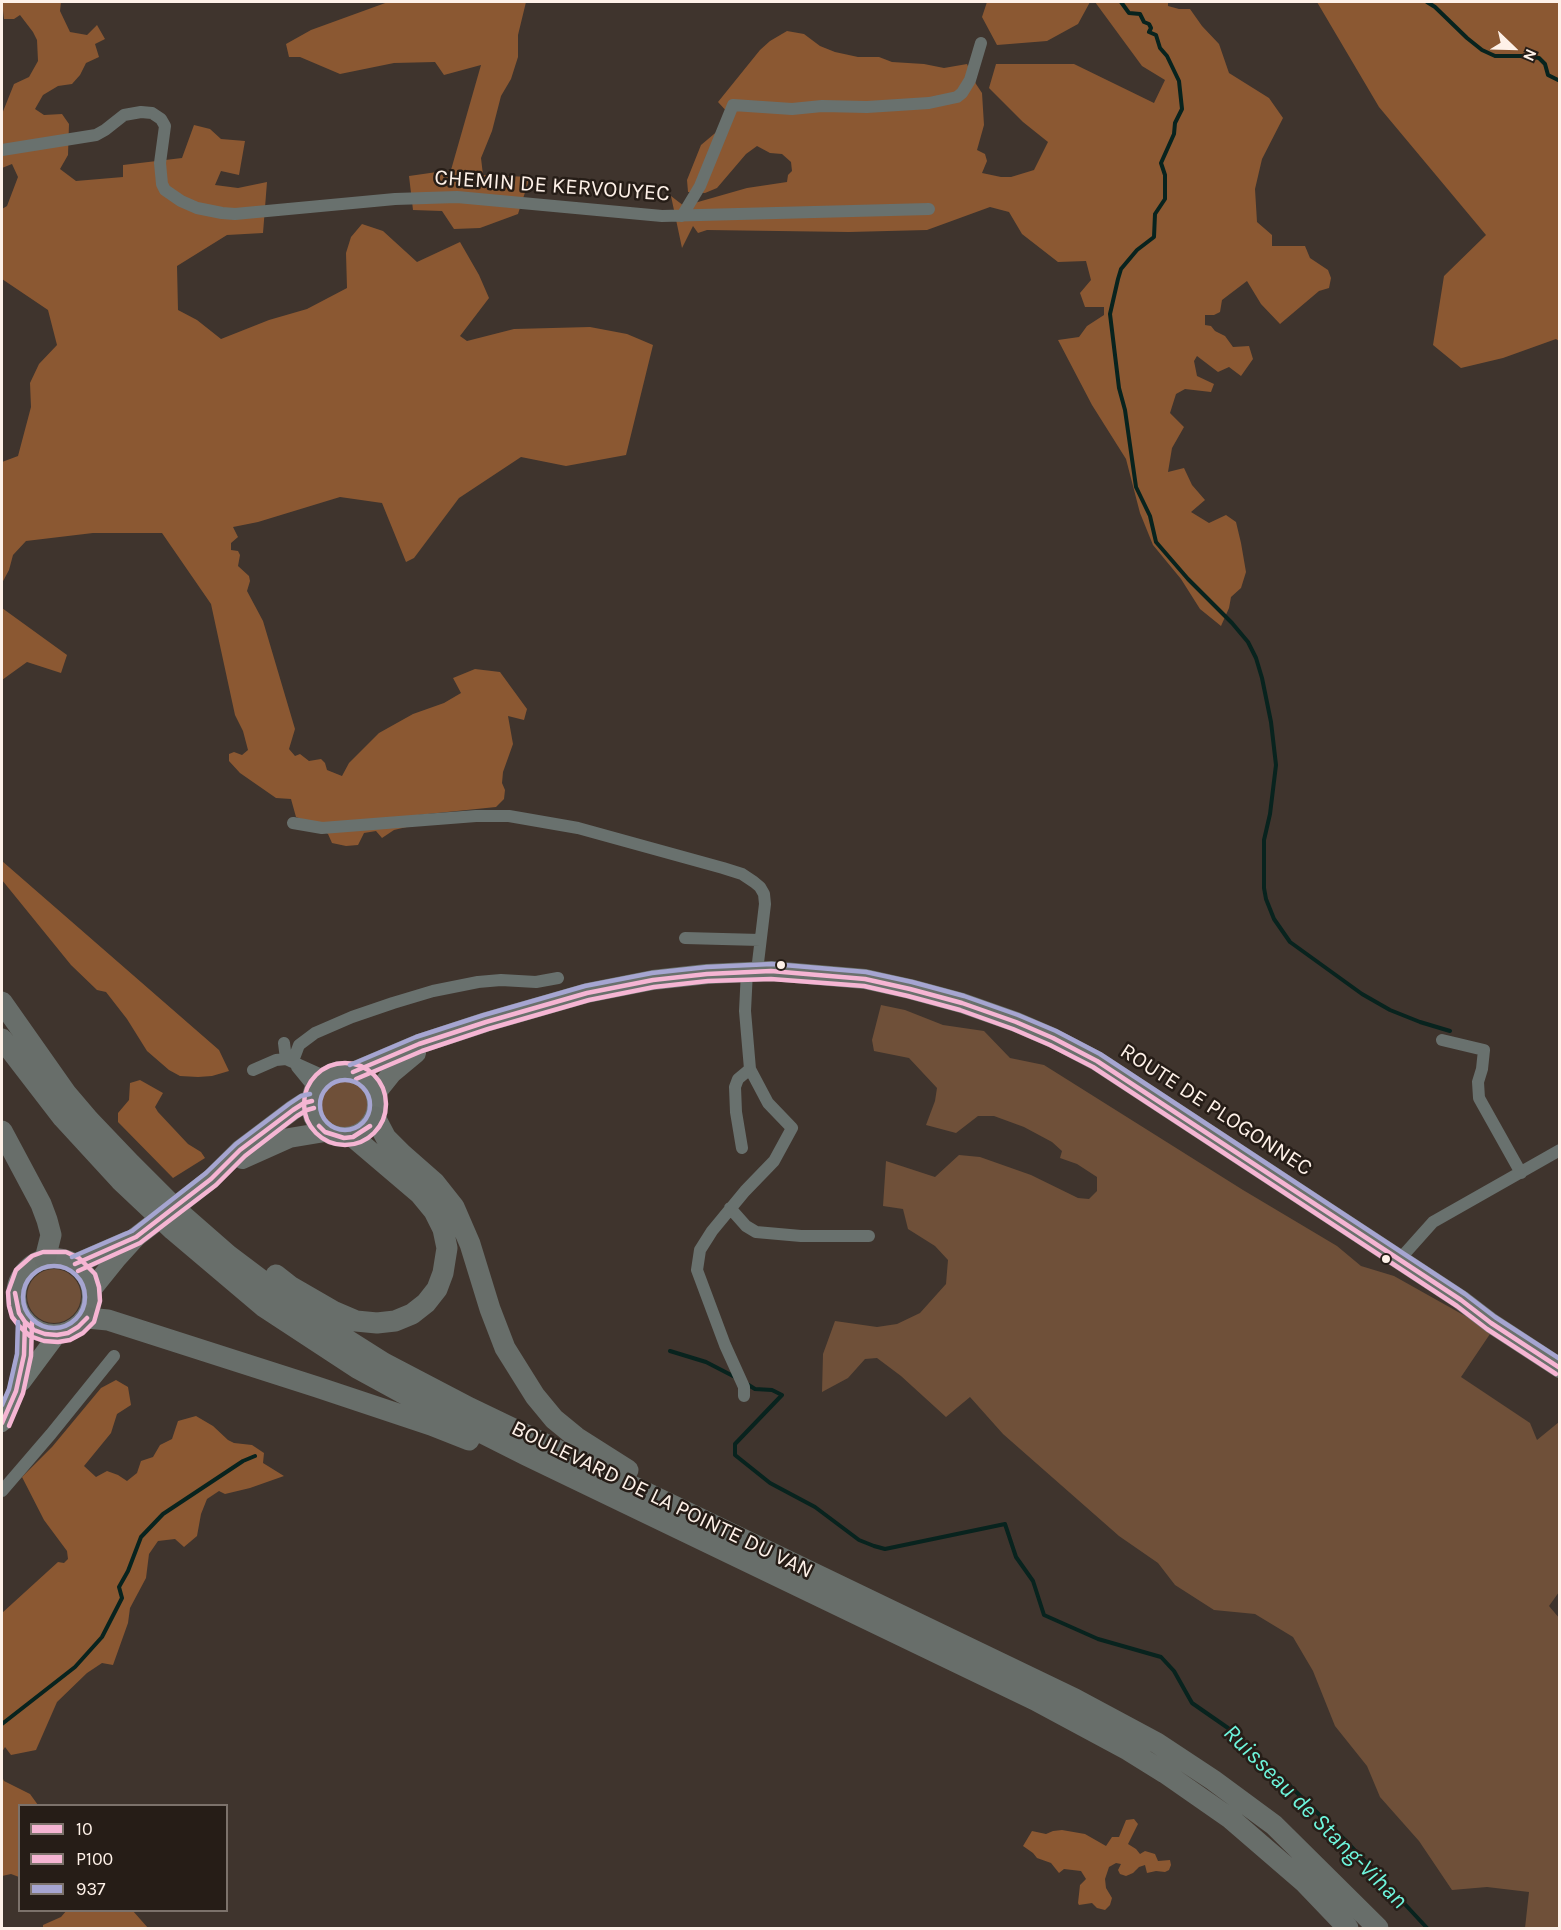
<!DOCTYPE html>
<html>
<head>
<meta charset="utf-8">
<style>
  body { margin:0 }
  #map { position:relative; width:1561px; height:1930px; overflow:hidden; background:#3f342d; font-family:Karla,sans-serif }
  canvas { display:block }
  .frame { position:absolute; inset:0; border:3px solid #fef1e8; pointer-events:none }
  .legend { position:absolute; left:18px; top:1804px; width:210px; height:108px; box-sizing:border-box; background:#261d17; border:2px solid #7c726b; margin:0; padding:8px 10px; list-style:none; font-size:18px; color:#fef1e8 }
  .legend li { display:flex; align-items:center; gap:12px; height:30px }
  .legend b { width:30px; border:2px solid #7c726b }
  .north { position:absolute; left:1483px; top:18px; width:60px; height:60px; -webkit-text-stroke:4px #261d17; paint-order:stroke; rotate:113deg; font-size:16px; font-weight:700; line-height:24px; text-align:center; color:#fef1e8 }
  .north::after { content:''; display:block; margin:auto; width:21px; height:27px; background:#fef1e8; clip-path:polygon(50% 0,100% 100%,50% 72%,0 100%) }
</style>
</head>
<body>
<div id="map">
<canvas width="1561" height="1930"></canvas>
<div class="frame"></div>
<ul class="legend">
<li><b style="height:8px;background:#f5b5d3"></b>10</li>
<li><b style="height:8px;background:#f5b5d3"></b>P100</li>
<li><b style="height:8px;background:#a6a5d1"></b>937</li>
</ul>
<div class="north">N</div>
</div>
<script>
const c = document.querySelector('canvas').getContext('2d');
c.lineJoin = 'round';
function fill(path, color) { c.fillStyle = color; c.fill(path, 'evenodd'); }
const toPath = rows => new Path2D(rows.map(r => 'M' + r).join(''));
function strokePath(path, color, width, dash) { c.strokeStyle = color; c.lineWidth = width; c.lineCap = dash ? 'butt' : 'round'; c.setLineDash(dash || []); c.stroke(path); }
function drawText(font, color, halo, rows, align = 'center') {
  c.font = font + ' Karla,sans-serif'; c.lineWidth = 5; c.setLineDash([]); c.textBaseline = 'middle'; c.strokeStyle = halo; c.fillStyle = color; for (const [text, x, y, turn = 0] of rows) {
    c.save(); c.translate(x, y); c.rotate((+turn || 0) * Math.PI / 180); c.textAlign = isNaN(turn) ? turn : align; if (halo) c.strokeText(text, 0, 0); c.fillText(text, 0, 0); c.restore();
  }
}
fill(toPath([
  [881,1005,905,1010,943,1025,984,1031,1010,1058,1044,1065,1243,1190,1337,1246,1361,1266,1394,1276,1492,1331,1461,1377,1530,1423,1537,1440,1559,1422,1559,1592,1549,1606,1560,1619,1559,1928,1525,1928,1529,1892,1487,1887,1452,1890,1419,1841,1380,1797,1367,1766,1335,1726,1313,1671,1293,1637,1255,1614,1214,1610,1175,1585,1158,1563,1119,1536,1003,1434,970,1397,946,1417,901,1376,877,1358,865,1359,848,1378,822,1392,823,1354,835,1321,877,1327,897,1324,920,1313,946,1284,948,1260,935,1246,908,1229,903,1209,883,1206,886,1161,935,1177,959,1155,980,1157,1031,1175,1078,1198,1089,1199,1097,1191,1097,1177,1077,1164,1060,1158,1062,1151,1052,1142,1024,1127,994,1116,978,1116,956,1133,926,1125,935,1101,937,1088,909,1058,874,1051,872,1040],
  '321 1105a24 24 0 1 1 48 0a24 24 0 1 1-48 0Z',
  '27 1296a27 27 0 1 1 54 0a27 27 0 1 1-54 0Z'
]), '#6f5039');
fill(toPath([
  [2,2,61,2,60,11,70,32,87,35,97,25,105,39,95,44,99,57,86,63,80,75,72,84,58,86,43,95,35,109,44,115,62,114,69,124,68,155,60,169,76,181,123,177,123,165,182,158,194,125,210,129,221,139,245,141,239,175,221,171,215,185,238,188,267,182,263,233,227,235,177,266,178,310,197,320,221,339,269,320,307,309,347,288,346,253,351,237,362,224,383,231,417,262,460,242,479,275,489,298,460,336,467,341,514,329,590,327,627,334,653,345,626,455,566,466,521,457,459,498,414,558,406,562,382,503,340,497,258,522,233,527,238,537,231,543,231,550,238,551,240,555,238,566,249,576,250,581,247,591,263,621,295,729,289,749,295,756,300,754,309,761,321,759,325,763,327,770,342,776,349,763,379,733,413,714,444,703,461,693,453,678,475,669,500,672,527,709,524,720,508,716,513,744,503,772,502,783,505,790,504,799,496,807,418,815,411,826,394,830,382,838,376,831,364,833,358,845,346,846,332,843,328,834,315,824,296,817,291,799,276,798,240,773,229,761,229,754,234,752,242,755,248,750,243,731,235,715,211,604,162,533,93,533,26,541,13,555,9,570,2,583,2,462,18,456,31,407,30,383,39,364,57,345,48,310,2,279,2,209,7,206,18,177,12,164,2,168,2,114,14,84,29,77,38,61,37,40,33,32,20,15,14,19,4,19],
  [388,2,526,2,518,35,518,57,511,79,501,96,492,131,481,158,483,175,530,177,518,214,480,228,454,229,442,211,413,210,409,176,451,170,481,65,444,75,435,62,394,63,340,74,300,57,289,57,286,44,311,30],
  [987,2,1090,2,1078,24,1047,41,997,45,982,17],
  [1095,2,1168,2,1168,6,1179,9,1190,9,1202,26,1219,44,1229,73,1269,98,1283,118,1262,159,1255,189,1257,222,1272,235,1272,246,1305,246,1310,258,1328,270,1331,278,1329,288,1319,291,1280,324,1261,304,1247,281,1222,300,1220,312,1214,315,1205,315,1205,325,1211,326,1215,331,1225,336,1233,347,1249,346,1253,359,1241,376,1229,367,1218,372,1197,356,1194,361,1197,376,1214,384,1211,392,1185,389,1176,394,1170,413,1184,427,1172,448,1168,472,1184,468,1192,485,1205,500,1191,512,1209,523,1226,515,1236,522,1241,543,1246,572,1241,588,1231,597,1229,608,1221,626,1200,609,1181,579,1153,545,1140,513,1126,459,1092,405,1058,340,1079,337,1087,326,1104,315,1104,307,1085,307,1080,293,1091,280,1086,261,1058,262,1022,234,1009,212,990,207,927,230,849,232,707,230,698,233,693,226,682,248,671,196,684,206,747,188,787,182,788,175,792,171,791,162,782,154,770,153,757,146,746,154,717,188,705,193,688,192,687,180,701,145,720,129,729,114,718,102,760,50,770,41,787,31,804,34,820,46,835,52,858,57,879,57,892,62,924,64,944,68,967,64,976,84,982,93,984,125,977,150,985,154,987,161,982,173,1001,177,1011,177,1034,170,1048,142,1023,122,989,88,996,64,1074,64,1154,103,1165,80,1142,66],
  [1317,2,1559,2,1559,341,1556,339,1503,358,1461,368,1433,345,1444,276,1486,235,1379,107],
  [2,608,67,655,61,673,27,662,2,680],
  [2,861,219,1050,229,1071,212,1076,198,1077,180,1076,169,1070,147,1051,127,1019,106,992,97,990,71,965,2,880],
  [140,1080,163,1093,155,1107,158,1112,188,1144,201,1152,205,1158,173,1178,118,1122,118,1113,129,1100,130,1083],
  [116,1380,128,1387,131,1405,117,1414,111,1433,84,1466,96,1477,107,1471,118,1475,127,1481,137,1473,141,1461,153,1457,160,1445,172,1439,178,1421,196,1416,213,1426,228,1440,234,1443,252,1445,264,1453,263,1463,284,1476,250,1488,225,1494,219,1491,207,1499,201,1514,197,1536,184,1547,175,1539,158,1541,149,1554,146,1578,130,1608,128,1623,113,1665,102,1663,87,1673,57,1702,36,1750,11,1755,5,1747,2,1752,2,1613,58,1562,64,1563,68,1559,67,1551,44,1520,22,1477,52,1447,101,1388],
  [2,1777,4,1781,30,1794,38,1805,20,1806,19,1877,11,1874,2,1876],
  [1134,1819,1138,1824,1128,1844,1136,1849,1140,1854,1145,1851,1155,1854,1158,1861,1170,1860,1171,1865,1169,1870,1165,1872,1156,1871,1147,1873,1145,1865,1139,1867,1133,1873,1126,1876,1120,1874,1118,1870,1121,1864,1116,1863,1109,1867,1105,1879,1106,1888,1112,1898,1110,1905,1105,1910,1097,1908,1092,1903,1079,1905,1078,1903,1080,1885,1086,1879,1081,1871,1064,1869,1059,1873,1051,1863,1037,1858,1033,1853,1023,1846,1032,1831,1046,1834,1053,1831,1062,1830,1085,1834,1106,1846,1112,1837,1119,1837,1126,1820],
  [67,1910,133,1911,148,1928,43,1928,43,1925,61,1917]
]), '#8b5832');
strokePath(toPath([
  [1121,2,1129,13,1140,14,1144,22,1149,24,1151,28,1149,32,1156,35,1160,48,1167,56,1179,81,1182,109,1175,123,1174,134,1161,163,1165,175,1165,199,1155,214,1154,237,1137,250,1121,269,1118,279,1110,314,1119,388,1125,410,1136,487,1150,516,1156,542,1188,579,1232,623,1248,642,1256,658,1262,678,1271,722,1276,765,1270,814,1264,840,1264,888,1266,899,1274,919,1290,942,1362,994,1390,1010,1420,1022,1450,1031],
  [1427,2,1435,7,1467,38,1482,50,1495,56,1527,56,1539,58,1545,64,1548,75,1560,81],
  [670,1351,706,1362,735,1377],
  [747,1384,755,1389,772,1390,782,1395,735,1444,735,1455,770,1483,815,1507,859,1540,874,1546,885,1549,1005,1524,1016,1557,1033,1581,1044,1615,1098,1639,1161,1657,1174,1671,1192,1703,1228,1728,1286,1782,1348,1843,1427,1928],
  [2,1724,75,1667,102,1637,122,1598,119,1587,128,1571,141,1537,163,1514,243,1461,255,1456]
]), '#08231e', 4);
strokePath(toPath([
  [2,150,96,135,105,130,124,115,141,112,152,113,161,119,165,126,160,163,162,184,165,190,181,201,197,208,222,213,235,214,395,199,457,197,662,216,929,209],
  [682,216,700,186,733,105,792,109,822,106,867,107,929,103,957,97,962,93,970,80,981,43],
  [293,823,322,828,476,816,509,816,578,828,723,868,742,874,754,882,760,887,764,894,765,904,757,971],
  [685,938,760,940],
  [1442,1040,1484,1050,1482,1069,1478,1082,1479,1098,1521,1173],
  [284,1043,286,1059],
  [293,1061,299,1045,315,1033,352,1017,393,1003,433,991,478,982,501,980,536,982,558,978],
  [297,1067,315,1089],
  [253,1070,276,1060,286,1059,326,1077],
  [742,1148,736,1112,735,1087,738,1079,750,1069],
  [730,1208,746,1226,756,1232,801,1236,869,1236],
  [1399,1260,1433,1222,1560,1150],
  [744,1396,744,1387,725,1345,697,1270,700,1250,712,1231,745,1191,774,1161,792,1128,768,1103,750,1069,745,1011,747,971],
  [2,1491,51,1434,114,1356]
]), '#69716e', 12);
strokePath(toPath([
  [22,1382,57,1335],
  [2,1423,16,1391,24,1355,25,1322]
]), '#6b736e', 18);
strokePath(toPath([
  '311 1104a33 33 0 1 1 66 0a33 33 0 1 1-66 0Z',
  [353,1072,419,1044,486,1022,587,993,653,980,707,974,771,971,865,979,910,989,962,1003,1016,1022,1053,1038,1097,1061,1461,1300,1491,1323,1560,1368],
  [376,1093,392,1073,416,1053],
  [242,1159,289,1138,325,1132],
  [211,1179,240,1150,260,1135,293,1110,304,1103,312,1101],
  '16 1296a38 38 0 1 1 76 0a38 38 0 1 1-76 0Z',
  [75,1264,128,1241],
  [92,1289,117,1258,136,1237]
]), '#6a706c', 20);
strokePath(toPath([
  [2,1002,66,1093,89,1120,131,1164,180,1213,228,1255,305,1313,384,1363,470,1408,1075,1699,1157,1743,1213,1780,1274,1825,1378,1928],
  [2,1039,63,1118,120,1180,173,1230,264,1307,357,1368,401,1392,526,1455,1035,1700,1128,1750,1165,1773,1231,1819,1304,1882,1348,1928],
  [375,1117,386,1138,402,1154,435,1183,454,1207,470,1244,490,1309,505,1348,535,1396,554,1419,576,1437,628,1470],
  [2,1131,41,1204,47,1220,51,1235,45,1259],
  [276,1275,290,1286,335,1312,356,1321,377,1323,395,1321,412,1314,426,1303,437,1289,443,1273,447,1248,443,1229,434,1211,420,1194,353,1137],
  [87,1318,108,1320,317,1387,431,1425,469,1440]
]), '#686e6a', 21);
strokePath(toPath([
  [136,1237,211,1179]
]), '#6a706c', 20);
strokePath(toPath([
  [353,1072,419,1044,486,1022,587,993,653,980,707,974,771,971,865,979,910,989,962,1003,1016,1022,1053,1038,1097,1061,1461,1300,1491,1323,1560,1368],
  [319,1126,325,1132,344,1138,353,1137,370,1126],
  [75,1264,136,1237,211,1179,240,1150,293,1110,304,1103,312,1101],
  [15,1293,19,1313,25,1322,34,1330,45,1334,57,1335,68,1333,78,1327,87,1318],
  [2,1423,16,1391,24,1355,25,1322]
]), '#f5b5d3', 4.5);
strokePath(toPath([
  '304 1104a41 41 0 1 1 82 0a41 41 0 1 1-82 0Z',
  [356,1079,422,1051,488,1029,589,1000,654,987,708,981,771,979,864,986,908,996,960,1010,1013,1029,1050,1045,1093,1067,1457,1306,1487,1329,1556,1374],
  [43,1252,32,1256,16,1270,8,1292,9,1306,12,1317,19,1326,30,1336,44,1341,58,1342,70,1340,83,1333,94,1322,100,1301,99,1287,95,1274,79,1258,66,1252,44,1252],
  [78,1271,140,1243,216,1185,245,1156,297,1116,307,1110,314,1108],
  [9,1426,23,1393,31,1356,32,1322]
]), '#f5b5d3', 4.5);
strokePath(toPath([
  [350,1065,416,1037,484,1015,585,986,652,973,707,967,772,964,866,972,912,982,964,996,1018,1015,1056,1031,1100,1054,1465,1294,1495,1317,1560,1359],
  '320 1105a25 25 0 1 1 50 0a25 25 0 1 1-50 0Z',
  [72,1257,132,1231,206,1173,236,1144,289,1104,301,1096,310,1094],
  '23 1297a31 31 0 1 1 62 0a31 31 0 1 1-62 0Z',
  [2,1405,9,1389,17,1354,18,1322]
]), '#a6a5d1', 4.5);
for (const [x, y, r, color] of [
  [781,965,5,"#fef1e8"],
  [1386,1259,5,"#fef1e8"]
]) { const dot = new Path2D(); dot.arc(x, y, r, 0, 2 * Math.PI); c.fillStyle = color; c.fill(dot); strokePath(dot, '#261d17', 2); }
drawText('22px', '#fef1e8', '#261d17', [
  ["CHEMIN DE KERVOUYEC",552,186,4],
  ["ROUTE DE PLOGONNEC",1216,1110,33],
  ["BOULEVARD DE LA POINTE DU VAN",662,1500,26]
]);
drawText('italic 24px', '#6ef5dc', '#261d17', [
  ["Ruisseau de Stang-Vihan",1315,1817,45]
]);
</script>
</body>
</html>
